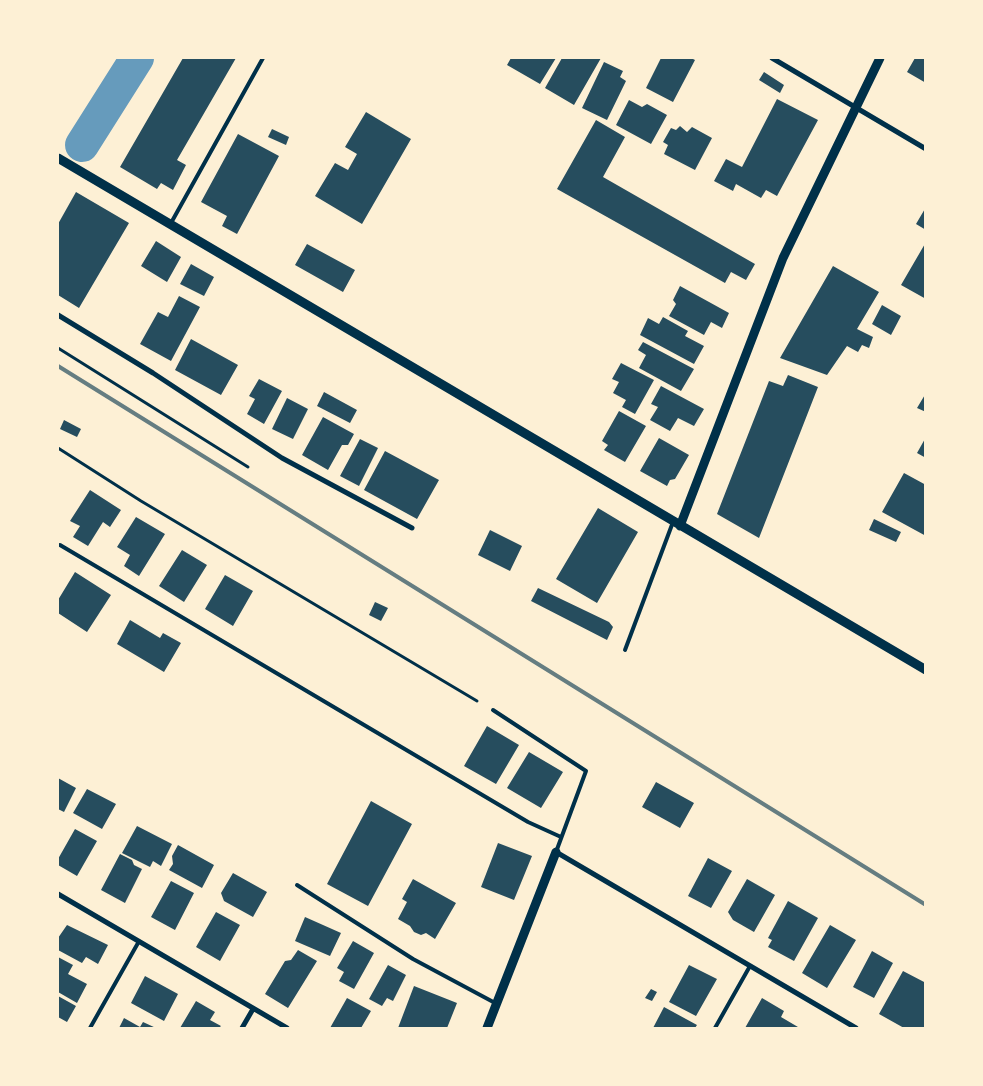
<!DOCTYPE html>
<html>
<head>
<meta charset="utf-8">
<style>
  body { margin:0 }
  #map { position:relative; width:983px; height:1086px; overflow:hidden; background:#fdf0d5; font-family:"DM Sans",sans-serif }
  canvas { display:block }
  .frame { position:absolute; inset:0; border:59px solid #fdf0d5; pointer-events:none }
</style>
</head>
<body>
<div id="map">
<canvas width="983" height="1086"></canvas>
<div class="frame"></div>
</div>
<script>
const c = document.querySelector('canvas').getContext('2d');
c.lineJoin = 'round';
const toPath = rows => new Path2D(rows.map(r => 'M' + r).join(''));
function strokePath(path, color, width, dash) { c.strokeStyle = color; c.lineWidth = width; c.lineCap = dash ? 'butt' : 'round'; c.setLineDash(dash || []); c.stroke(path); }
function fill(path, color) { c.fillStyle = color; c.fill(path, 'evenodd'); }
strokePath(toPath([
  [82,145,137,58]
]), '#669bbc', 34);
fill(toPath([
  [183,58,236,58,177,160,186,165,173,190,161,183,157,189,120,167],
  [511,58,556,58,540,84,507,65],
  [562,58,601,58,574,105,545,88],
  [661,58,691,58,695,60,673,102,646,88],
  [915,58,926,58,926,83,907,72],
  [604,62,623,71,620,77,626,81,607,120,582,108],
  [764,72,784,85,780,93,759,80],
  [777,99,818,120,777,196,766,190,761,198,736,184,733,191,714,181,726,159,742,167],
  [629,100,642,107,647,104,667,115,651,144,616,125],
  [366,112,411,139,362,224,315,196,335,163,348,170,357,154,345,147],
  [596,120,625,137,603,177,755,264,746,280,731,272,725,283,557,189],
  [680,126,687,132,692,127,712,138,695,170,664,154,668,145,663,142,671,128,676,130],
  [272,129,289,137,286,145,268,137],
  [238,134,279,156,237,234,222,226,227,216,201,202],
  [76,192,129,223,79,308,58,295,58,224],
  [926,207,926,230,916,224],
  [156,241,181,257,167,282,141,266],
  [926,242,926,299,901,285],
  [307,244,355,270,343,292,295,265],
  [191,264,214,277,204,296,180,284],
  [833,266,879,292,857,329,873,337,869,348,862,345,858,352,847,346,827,375,780,358],
  [680,286,729,313,722,328,711,322,704,335,669,316,676,304,673,300],
  [179,296,200,307,171,361,140,344,158,312,168,317],
  [882,305,901,316,891,335,872,324],
  [663,317,688,331,685,336,704,346,694,364,640,335,648,318,659,324],
  [191,339,238,365,221,395,175,370],
  [643,342,694,369,681,391,639,368,646,355,638,350],
  [621,363,654,380,635,414,622,407,626,400,613,393,619,382,612,379],
  [788,375,818,387,759,538,717,514,769,381,783,386],
  [259,379,282,391,264,424,247,414,255,399,249,396],
  [661,386,704,409,694,426,678,418,670,431,650,420,658,407,651,404],
  [324,392,357,410,350,423,317,406],
  [926,393,926,412,917,408],
  [287,398,308,409,293,439,272,429],
  [619,411,646,426,625,462,604,450,608,445,602,441],
  [323,417,354,434,348,445,342,445,328,470,302,455],
  [64,420,81,429,77,437,60,429],
  [926,437,926,458,917,453],
  [659,438,689,455,675,479,670,480,667,486,640,471],
  [360,439,378,448,359,486,340,476],
  [385,451,439,480,417,519,364,490],
  [904,473,926,485,926,536,882,512],
  [90,490,121,510,110,527,103,522,88,546,73,537,80,526,70,521],
  [598,508,638,532,597,603,556,579],
  [136,517,165,534,139,576,124,566,130,555,117,547],
  [874,519,901,532,896,542,869,530],
  [490,530,522,546,510,571,478,555],
  [182,550,207,565,184,602,159,586],
  [75,572,111,595,87,632,58,613,58,600],
  [225,575,253,591,233,626,205,609],
  [538,588,609,622,613,627,607,640,531,601],
  [375,602,388,608,381,621,369,615],
  [130,620,160,638,163,633,181,643,164,672,117,644],
  [487,726,519,745,496,784,464,766],
  [529,752,563,772,541,808,507,788],
  [58,778,76,788,64,812,58,809],
  [656,782,694,803,680,828,642,807],
  [87,789,116,804,102,829,73,813],
  [371,801,412,824,368,906,327,884],
  [137,826,172,844,161,866,153,861,150,867,122,853],
  [75,829,97,841,77,876,58,865,58,859],
  [498,843,532,856,514,900,481,887],
  [178,845,214,865,202,888,169,870,173,864,172,856],
  [120,854,132,860,134,865,142,869,125,903,101,890],
  [708,858,732,871,711,908,688,896],
  [233,873,267,892,253,917,224,901,221,893],
  [413,879,456,903,435,939,426,933,421,935,414,932,410,926,398,919,407,902,402,899],
  [747,879,775,895,754,932,733,920,728,912],
  [171,881,194,893,175,930,151,917],
  [788,901,818,918,794,961,768,947,772,940,768,938],
  [216,912,240,925,220,961,196,947],
  [305,917,341,933,330,956,295,941],
  [67,925,108,945,98,964,86,957,82,963,58,950,58,938],
  [830,925,856,940,827,988,802,973],
  [353,941,374,953,354,989,339,981,344,972,337,968],
  [298,950,317,961,288,1008,265,994,285,961,291,960],
  [872,951,893,963,874,998,853,987],
  [58,957,73,965,68,974,87,984,77,1003,58,992],
  [388,965,406,975,393,1001,387,998,382,1006,369,999],
  [689,965,717,979,696,1016,669,1002],
  [903,971,926,983,926,1028,904,1028,879,1014],
  [145,976,178,994,164,1021,131,1003],
  [414,986,457,1003,447,1028,398,1028],
  [651,989,657,992,652,1001,645,998],
  [58,996,76,1006,67,1022,58,1017],
  [347,998,371,1011,361,1028,330,1028],
  [762,998,784,1011,781,1017,798,1027,797,1028,745,1028],
  [196,1001,215,1012,210,1020,221,1026,219,1028,180,1028],
  [664,1007,697,1025,695,1028,653,1028],
  [124,1018,140,1027,143,1022,156,1028,119,1028]
]), '#264d5e');
strokePath(toPath([
  [58,348,248,467],
  [58,448,141,501,477,701]
]), '#003049', 3);
strokePath(toPath([
  [171,223,263,58],
  [60,545,528,822,561,837],
  [625,650,673,522],
  [493,710,586,771,556,852],
  [297,885,413,959,497,1004],
  [90,1028,138,943],
  [715,1028,750,966]
]), '#003049', 4);
strokePath(toPath([
  [772,58,926,149],
  [58,315,153,373,282,458,412,528],
  [556,852,856,1028],
  [58,894,287,1028],
  [242,1028,253,1009]
]), '#003049', 5);
strokePath(toPath([
  [58,158,926,670],
  [680,526,783,258,880,58],
  [487,1028,556,852]
]), '#003049', 9);
strokePath(toPath([
  [58,366,926,905]
]), '#657d81', 4);
</script>
</body>
</html>
